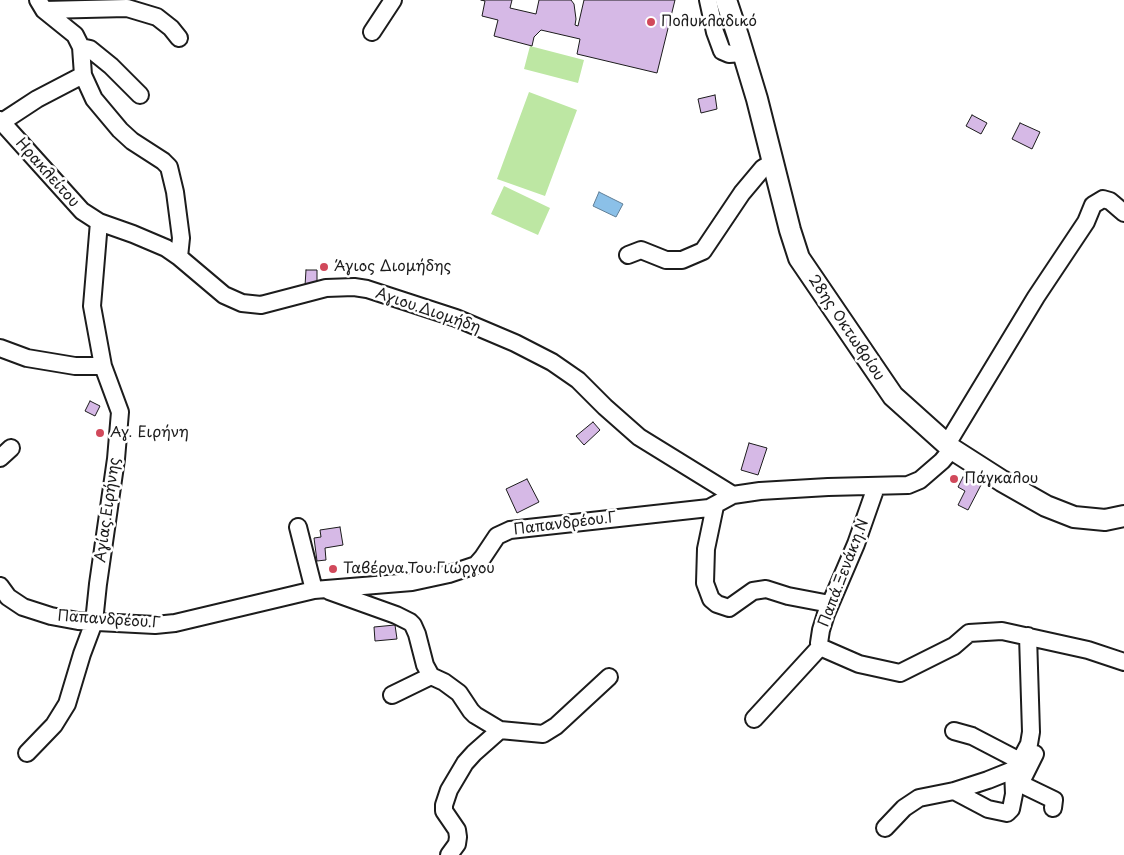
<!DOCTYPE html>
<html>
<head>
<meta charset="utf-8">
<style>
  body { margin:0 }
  canvas { display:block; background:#fff }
</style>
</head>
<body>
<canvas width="1124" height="855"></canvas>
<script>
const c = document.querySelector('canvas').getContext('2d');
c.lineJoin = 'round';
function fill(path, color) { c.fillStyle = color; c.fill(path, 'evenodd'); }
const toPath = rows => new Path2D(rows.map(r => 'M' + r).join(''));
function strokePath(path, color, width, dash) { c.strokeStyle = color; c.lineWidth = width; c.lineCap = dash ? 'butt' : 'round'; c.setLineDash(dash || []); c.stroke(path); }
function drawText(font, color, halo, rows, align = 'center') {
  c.font = font + ' "Playpen Sans",sans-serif'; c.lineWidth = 5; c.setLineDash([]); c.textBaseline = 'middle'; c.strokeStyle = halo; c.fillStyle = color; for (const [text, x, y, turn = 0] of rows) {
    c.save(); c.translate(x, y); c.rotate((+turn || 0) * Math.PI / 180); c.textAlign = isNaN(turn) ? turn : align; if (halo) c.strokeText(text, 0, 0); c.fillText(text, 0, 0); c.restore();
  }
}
fill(toPath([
  [530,46,584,60,578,83,524,69],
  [529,92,577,110,545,196,497,179],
  [504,186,550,208,538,235,491,214]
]), '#bde7a3');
const water = toPath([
  [599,192,623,204,616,217,593,206,599,192]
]);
fill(water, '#8bc0e8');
strokePath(water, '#5f7e96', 1);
const building = toPath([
  [481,0,512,0,510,8,536,14,539,0,571,0,574,4,576,19,575,25,578,26,584,0,675,0,657,73,577,54,580,39,541,30,534,37,532,46,494,36,498,20,482,16,485,1,481,0],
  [715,95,717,109,701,113,698,99,715,95],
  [972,115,987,123,981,134,966,126,972,115],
  [1020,123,1040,132,1032,149,1012,139,1020,123],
  [306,270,317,270,317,286,305,286,306,270],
  [90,401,100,406,95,416,85,411,90,401],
  [593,422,600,430,584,445,576,436,593,422],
  [749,443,767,448,758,475,741,470,749,443],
  [963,477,981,485,968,510,958,505,965,491,958,487,963,477],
  [527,479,539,502,517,513,506,489,527,479],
  [340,527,343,545,325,548,326,560,317,561,314,538,321,537,320,530,340,527],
  [395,625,397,639,375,641,374,627,395,625]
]);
fill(building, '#d6b9e6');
strokePath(building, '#1c1c1c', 1);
const minor = toPath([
  [708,0,715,32,722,51,729,54,743,53],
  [44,10,127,8,157,17,171,28,179,38],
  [372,32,393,0],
  [81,47,90,49,111,66,140,95],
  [83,75,94,99,120,130,132,141,163,161,169,167,175,192,181,238,179,257],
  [0,120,82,211,99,222,133,234,166,248,179,257,224,295,242,303,261,305,326,288,354,287,367,289,456,318,515,343,552,362,578,380,605,407,639,437,733,495],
  [2,122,37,99,83,75,81,47,75,35,44,10,38,0],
  [628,255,641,250,666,260,682,260,703,251,742,193,763,168,773,162],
  [0,348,27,358,75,366,103,366],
  [947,444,1036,297,1086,222,1093,205,1103,199,1110,201,1124,213],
  [0,458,11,448],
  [876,487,856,544,826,614,821,630,819,643,820,647,859,664,900,673,954,646,969,633,1002,631,1088,650,1124,662],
  [715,506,706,549,705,583,711,599,717,604,729,608,753,591,766,589,788,596,830,604],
  [298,527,314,590],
  [0,586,8,597,23,607,51,616,78,621,155,625,175,623,314,590,412,582,449,574,476,565,483,557,497,536,510,530,709,508,733,495,760,491,828,487,908,485,920,480,942,461,952,449],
  [329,591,396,615,410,622,413,625,417,634,425,665,431,676,444,682,459,693,471,711,475,715,500,730,543,734,556,726,609,677],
  [392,695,431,676],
  [754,719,820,647],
  [954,731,972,736,1020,761],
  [27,753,54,725,67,704,82,654,94,622,98,584,116,459,120,412,103,366,92,306,99,222],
  [1035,754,1022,780,1025,786,1054,800,1053,808],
  [954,791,988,809,1007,813,1011,809,1014,794,1013,770],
  [885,828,904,808,919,798,954,791,988,780,1013,770,1020,761,1029,744,1031,732,1028,636],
  [449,855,457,844,458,837,457,830,444,811,444,805,449,790,465,763,474,753,500,730]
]);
const major = toPath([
  [726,0,738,36,757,99,790,230,799,258,893,396,952,449,1002,481,1046,506,1074,517,1105,520,1124,516]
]);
strokePath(minor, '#1c1c1c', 20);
strokePath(major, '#1c1c1c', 24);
strokePath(minor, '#fff', 16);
strokePath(major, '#fff', 20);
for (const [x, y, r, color] of [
  [651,22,5,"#d1495b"],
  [324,267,5,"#d1495b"],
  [100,433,5,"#d1495b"],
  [954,479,5,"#d1495b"],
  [333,569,5,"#d1495b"]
]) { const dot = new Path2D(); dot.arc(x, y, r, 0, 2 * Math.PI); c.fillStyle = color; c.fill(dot); strokePath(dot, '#fff', 2); }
drawText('15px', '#1c1c1c', '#fff', [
  ["Πολυκλαδικό",661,22],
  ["Άγιος Διομήδης",334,267],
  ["Αγ. Ειρήνη",110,433],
  ["Πάγκαλου",964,479],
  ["Ταβέρνα.Του.Γιώργου",343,569]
], 'left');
drawText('15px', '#1c1c1c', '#fff', [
  ["Ηρακλείτου",47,173,48],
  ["Αγιου.Διομήδη",428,311,19],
  ["28ης Οκτωβρίου",846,328,56],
  ["Αγίας.Ειρήνης",108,510,-82],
  ["Παπανδρέου.Γ",565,524,-7],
  ["Παπά.Ξενάκη.Ν",844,573,-69],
  ["Παπανδρέου.Γ",109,620,4]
]);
</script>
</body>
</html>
